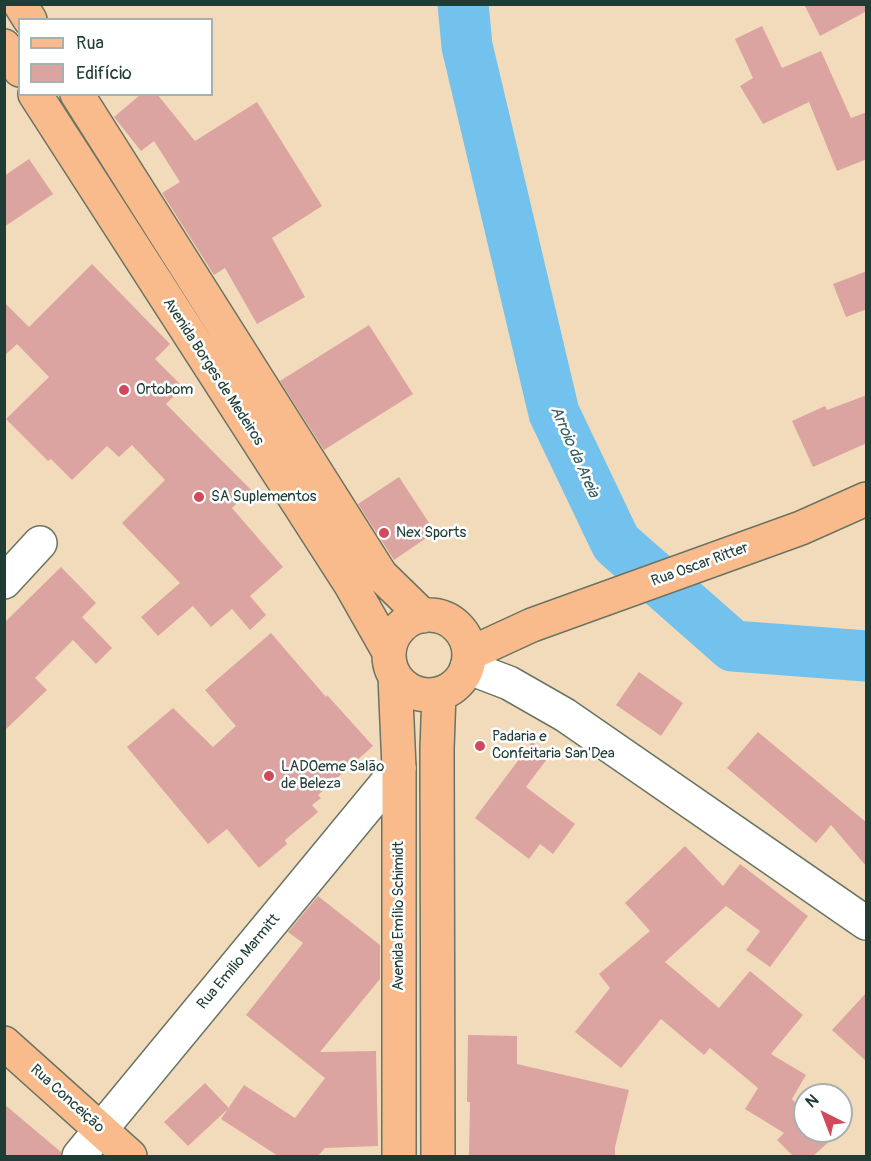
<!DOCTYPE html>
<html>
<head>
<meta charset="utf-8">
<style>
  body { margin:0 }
  #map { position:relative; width:871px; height:1161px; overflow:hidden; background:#f2dbbb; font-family:Pangolin,sans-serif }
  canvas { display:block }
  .frame { position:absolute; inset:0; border:6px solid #1f3d34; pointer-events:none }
  .legend { position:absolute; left:18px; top:18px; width:195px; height:78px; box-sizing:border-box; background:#fff; border:2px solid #a5b1ae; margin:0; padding:8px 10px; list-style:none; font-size:18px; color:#1f3d34 }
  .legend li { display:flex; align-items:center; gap:12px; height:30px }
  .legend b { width:30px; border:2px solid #a5b1ae }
  .north { position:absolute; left:793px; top:1083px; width:60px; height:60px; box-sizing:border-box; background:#fff; border:2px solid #a5b1ae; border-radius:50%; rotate:318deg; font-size:16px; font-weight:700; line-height:24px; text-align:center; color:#1f3d34 }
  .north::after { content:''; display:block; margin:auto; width:21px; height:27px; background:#d1495b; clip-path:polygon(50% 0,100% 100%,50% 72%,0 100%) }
</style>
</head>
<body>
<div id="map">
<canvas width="871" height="1161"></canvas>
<div class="frame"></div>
<ul class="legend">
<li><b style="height:8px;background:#fabb8c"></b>Rua</li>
<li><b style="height:16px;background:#dca4a0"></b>Edifício</li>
</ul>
<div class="north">N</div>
</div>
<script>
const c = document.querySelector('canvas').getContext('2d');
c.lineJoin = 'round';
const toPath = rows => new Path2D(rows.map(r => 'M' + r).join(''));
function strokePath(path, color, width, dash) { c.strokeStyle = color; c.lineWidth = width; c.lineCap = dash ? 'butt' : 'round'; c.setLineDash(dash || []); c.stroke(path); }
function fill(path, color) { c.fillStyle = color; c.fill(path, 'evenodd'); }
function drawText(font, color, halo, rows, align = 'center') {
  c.font = font + ' Pangolin,sans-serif'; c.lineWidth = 5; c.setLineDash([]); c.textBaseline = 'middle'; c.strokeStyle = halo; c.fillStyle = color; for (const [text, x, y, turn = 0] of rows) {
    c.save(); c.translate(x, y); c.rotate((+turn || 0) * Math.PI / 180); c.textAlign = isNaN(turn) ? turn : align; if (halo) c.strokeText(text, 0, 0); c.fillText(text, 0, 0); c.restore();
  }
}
strokePath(toPath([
  [463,4,467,46,554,413,616,543,733,646,866,656]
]), '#72c2ed', 51);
fill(toPath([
  [804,4,867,4,867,11,820,36],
  [762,26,782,68,821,51,851,118,867,112,867,159,837,171,809,102,763,124,740,86,753,78,735,39],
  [141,94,157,94,195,141,257,102,322,206,272,238,305,297,257,324,225,268,214,275,162,193,180,182,154,141,141,151,114,117],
  [29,159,53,194,4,227,4,176],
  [92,264,170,344,155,359,183,387,166,404,251,490,232,508,283,567,250,596,266,615,250,630,232,609,211,627,193,606,158,636,141,617,180,583,122,523,165,480,132,445,119,457,107,446,72,480,51,459,48,461,6,419,49,377,17,344,4,356,4,302,29,327],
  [867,271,867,309,846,317,833,284],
  [369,325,413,394,324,450,280,381],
  [867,395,867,443,813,467,792,421,825,406,827,410],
  [399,477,435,532,394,560,358,504],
  [61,567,96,603,82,617,112,648,96,664,73,640,35,678,47,690,4,731,4,623],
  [271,633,326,697,327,695,373,746,318,795,321,798,312,805,318,812,285,840,287,844,259,868,227,829,208,844,127,747,173,708,213,747,236,726,205,690],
  [639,672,683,703,661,736,616,705],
  [758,732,867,823,867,867,831,825,816,843,727,768],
  [532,742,550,755,526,787,575,824,553,854,540,844,529,859,475,818],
  [685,846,723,886,740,864,808,916,770,967,746,950,760,931,726,906,665,962,719,1008,750,971,803,1015,771,1054,806,1075,792,1099,805,1113,805,1131,841,1131,813,1156,793,1156,777,1140,784,1133,745,1109,758,1088,710,1048,704,1055,661,1019,621,1068,575,1032,610,988,599,974,650,931,625,903],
  [318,896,380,945,380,979,320,1052,376,1051,378,1146,325,1148,318,1156,278,1156,221,1119,244,1085,295,1118,325,1078,246,1015,303,943,288,932],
  [867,992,867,1062,832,1030],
  [468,1035,517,1036,517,1064,629,1090,615,1147,615,1156,469,1156,470,1102,467,1102],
  [205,1083,229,1108,188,1146,164,1122],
  [4,1104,61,1152,61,1156,4,1156]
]), '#dca4a0');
const minor = toPath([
  [4,582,40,543],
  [467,667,509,683,565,715,866,923],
  [79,1156,399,768]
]);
const major = toPath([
  [20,4,30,20],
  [4,46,20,70],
  [35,94,351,585,389,652],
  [77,94,381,575,423,616],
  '389 655a40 40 0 1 1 80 0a40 40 0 1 1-80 0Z',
  [469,654,532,625,801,528,866,499],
  [395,676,399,768,399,1156],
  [4,1043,130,1156],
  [438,1156,437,749,439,694]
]);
strokePath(minor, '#697463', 36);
strokePath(major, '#697463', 36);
strokePath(minor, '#fff', 33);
strokePath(major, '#fabb8c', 33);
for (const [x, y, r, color] of [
  [124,390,6,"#d1495b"],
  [199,497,6,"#d1495b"],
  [384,533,6,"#d1495b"],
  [480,746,6,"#d1495b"],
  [269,776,6,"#d1495b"]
]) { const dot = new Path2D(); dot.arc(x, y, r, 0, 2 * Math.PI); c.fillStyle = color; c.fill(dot); strokePath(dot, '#fff', 2); }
drawText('15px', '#1f3d34', '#fff', [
  ["Avenida Borges de Medeiros",213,372,57],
  ["Rua Oscar Ritter",700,565,-20],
  ["Avenida Emílio Schimidt",399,916,-90],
  ["Rua Emilio Marmitt",239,962,-50],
  ["Rua Conceição",67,1099,42]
]);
drawText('15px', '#1f3d34', '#fff', [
  ["Ortobom",136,390],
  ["SA Suplementos",211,497],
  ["Nex Sports",396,533],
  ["Padaria e",492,737],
  ["Confeitaria San'Dea",492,754],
  ["LADOeme Salão",281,767],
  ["de Beleza",281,784]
], 'left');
drawText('italic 16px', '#345e62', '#fff', [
  ["Arroio da Areia",574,452,66]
]);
</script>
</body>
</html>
